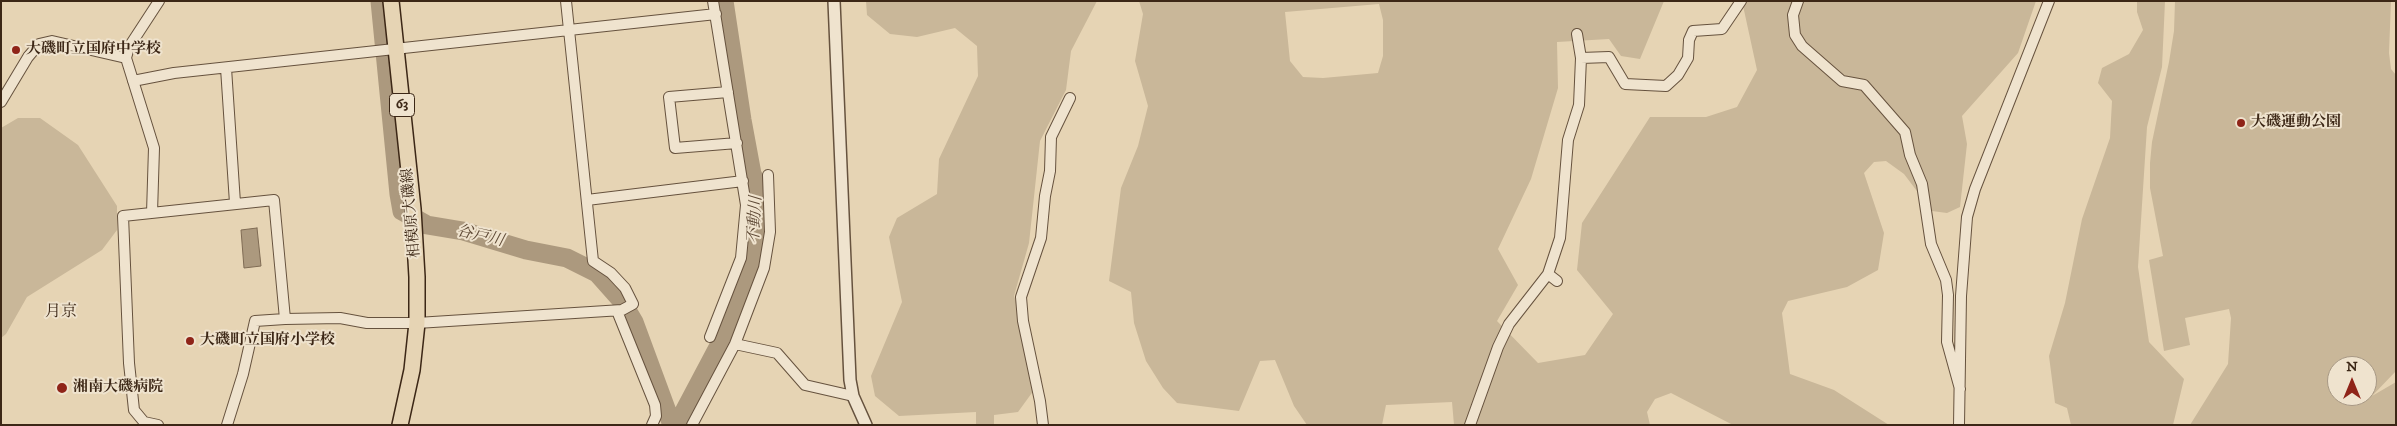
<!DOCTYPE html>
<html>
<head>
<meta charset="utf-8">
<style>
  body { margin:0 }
  #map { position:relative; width:2397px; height:426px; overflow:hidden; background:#e6d4b4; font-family:"IM FELL DW Pica",serif }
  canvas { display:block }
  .frame { position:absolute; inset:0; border:2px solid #3c2716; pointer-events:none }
  .north { position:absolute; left:2327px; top:356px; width:50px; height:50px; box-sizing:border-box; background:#efe3ce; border:1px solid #a79884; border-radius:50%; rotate:0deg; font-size:14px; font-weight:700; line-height:20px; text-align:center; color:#3c2716 }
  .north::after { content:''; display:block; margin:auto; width:18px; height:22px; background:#8f2418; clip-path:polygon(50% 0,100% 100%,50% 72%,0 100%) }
</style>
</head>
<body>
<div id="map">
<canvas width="2397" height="426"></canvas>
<div class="frame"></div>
<div class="north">N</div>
</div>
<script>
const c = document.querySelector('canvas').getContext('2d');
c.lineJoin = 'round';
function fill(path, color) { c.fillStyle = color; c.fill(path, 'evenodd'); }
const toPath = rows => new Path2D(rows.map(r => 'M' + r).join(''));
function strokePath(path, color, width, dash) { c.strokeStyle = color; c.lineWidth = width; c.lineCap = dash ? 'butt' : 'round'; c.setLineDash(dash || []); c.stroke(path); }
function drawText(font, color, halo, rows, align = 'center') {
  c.font = font + ' "IM FELL DW Pica","Noto Serif JP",serif'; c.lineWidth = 4; c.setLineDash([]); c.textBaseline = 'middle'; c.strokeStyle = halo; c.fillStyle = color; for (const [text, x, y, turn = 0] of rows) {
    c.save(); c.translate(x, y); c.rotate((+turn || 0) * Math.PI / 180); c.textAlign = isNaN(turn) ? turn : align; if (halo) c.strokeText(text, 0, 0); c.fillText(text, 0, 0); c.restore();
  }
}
fill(toPath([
  [866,1,1097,1,1071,51,1066,90,1040,141,1029,243,1014,296,1042,379,1018,412,994,415,994,425,976,425,976,412,899,416,875,396,871,376,902,302,889,237,897,218,937,194,939,159,978,76,977,46,955,28,917,37,890,34,867,15],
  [1139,1,1664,1,1640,59,1621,56,1609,39,1557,42,1558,88,1531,179,1498,249,1518,285,1497,321,1538,363,1585,355,1613,314,1577,270,1582,223,1650,117,1706,117,1737,107,1757,70,1742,1,2036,1,2018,53,1962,116,1967,144,1960,207,1947,213,1932,211,1904,174,1886,161,1874,162,1864,173,1884,233,1878,270,1847,287,1788,301,1782,313,1790,374,1834,390,1889,425,1733,425,1671,393,1655,399,1647,412,1650,425,1454,425,1452,402,1386,405,1382,425,1307,425,1294,406,1275,360,1260,361,1239,411,1177,403,1163,388,1146,361,1134,323,1131,292,1109,281,1121,188,1138,146,1148,106,1135,61,1143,14],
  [1379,4,1383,20,1383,56,1378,73,1323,78,1303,77,1290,61,1285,12],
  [2137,1,2165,1,2162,67,2147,127,2138,267,2149,342,2184,379,2173,425,2071,425,2067,408,2055,403,2049,356,2065,303,2082,219,2110,138,2112,101,2098,83,2102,68,2129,54,2143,30,2137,12],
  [2175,1,2391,1,2389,53,2391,69,2396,75,2396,371,2372,396,2396,382,2396,425,2190,425,2228,364,2231,318,2229,309,2185,318,2190,345,2164,351,2149,260,2163,256,2150,188,2150,163,2152,142,2169,62,2174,31],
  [2337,366,2367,366,2367,396,2337,396],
  [18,118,40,118,78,145,117,206,117,230,102,250,27,297,6,334,1,338,1,128]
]), '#c9b799');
const water = toPath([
  [257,228,261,266,244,268,241,230,257,228]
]);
fill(water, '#ac997e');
strokePath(water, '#7f6b54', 1);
strokePath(toPath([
  [380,1,399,194,402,211,427,225,463,231,526,250,567,258,597,273,621,300,634,322,672,425],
  [677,425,731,323,753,266,757,230,758,186,752,174,742,120,724,1]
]), '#ac997e', 19);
const minor = toPath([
  [1798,1,1793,15,1795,35,1802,46,1842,81,1864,85,1905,132,1910,155,1922,184,1931,244,1946,280,1948,295,1947,342,1960,389],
  [1581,58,1609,57,1625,84,1666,86,1678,75,1688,58,1689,40,1693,31,1722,29,1741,1],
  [226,68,235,203],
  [133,81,174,73,716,14],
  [728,92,669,97,675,148,737,143],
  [1,102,28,57,39,44,52,41,126,58],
  [587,200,743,181],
  [152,213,154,148,126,58,129,47,159,1],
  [1548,274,1560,238,1568,140,1579,105,1581,58,1577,34],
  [617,311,655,405,656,416,652,425],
  [285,319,340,318,367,323,417,323,622,310,633,304,625,288,611,273,593,261,566,1],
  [710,337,741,258,746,205,713,1],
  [735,344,777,353,805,385,853,396],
  [158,425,144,422,134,410,129,363,123,216,274,200,285,319,255,321,243,374,227,425],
  [692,425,735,344,764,268,770,232,768,175],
  [1043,425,1040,401,1023,321,1021,297,1041,238,1045,196,1050,171,1051,137,1070,98],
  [1470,425,1498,347,1509,324,1548,274,1557,281],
  [1959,425,1961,296,1967,217,1975,189,2049,1]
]);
const tertiary = toPath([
  [834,1,850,380,853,396,866,425]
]);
const primary = toPath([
  [391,1,413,209,417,277,417,323,412,370,400,425]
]);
strokePath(minor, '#66523e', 12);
strokePath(tertiary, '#66523e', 14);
strokePath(primary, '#3c2716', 18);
strokePath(minor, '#efe3ce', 10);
strokePath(tertiary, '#efe3ce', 11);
strokePath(primary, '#e6d4b4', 15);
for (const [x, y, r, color] of [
  [16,50,5,"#8f2418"],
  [2241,123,5,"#8f2418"],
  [190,341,5,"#8f2418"],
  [62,388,6,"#8f2418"]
]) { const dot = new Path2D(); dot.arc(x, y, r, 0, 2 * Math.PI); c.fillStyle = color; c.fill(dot); strokePath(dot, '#efe3ce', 2); }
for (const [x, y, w] of [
  [402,105,25]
]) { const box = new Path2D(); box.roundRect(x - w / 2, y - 11.5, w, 23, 4); c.fillStyle = '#efe3ce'; c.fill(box); strokePath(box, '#3c2716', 1); }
drawText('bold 14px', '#3c2716', null, [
  ["63",402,105]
]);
drawText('bold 15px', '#3c2716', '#efe3ce', [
  ["大磯町立国府中学校",26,50],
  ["大磯運動公園",2251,123],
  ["大磯町立国府小学校",200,341],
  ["湘南大磯病院",73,388]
], 'left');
drawText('15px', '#3c2716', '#efe3ce', [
  ["相模原大磯線",412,213,-95]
]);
drawText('italic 16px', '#5e4935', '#efe3ce', [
  ["不動川",756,220,-87],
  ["谷戸川",480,237,13]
]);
drawText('16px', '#3c2716', '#efe3ce', [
  ["月京",61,313]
]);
</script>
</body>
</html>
